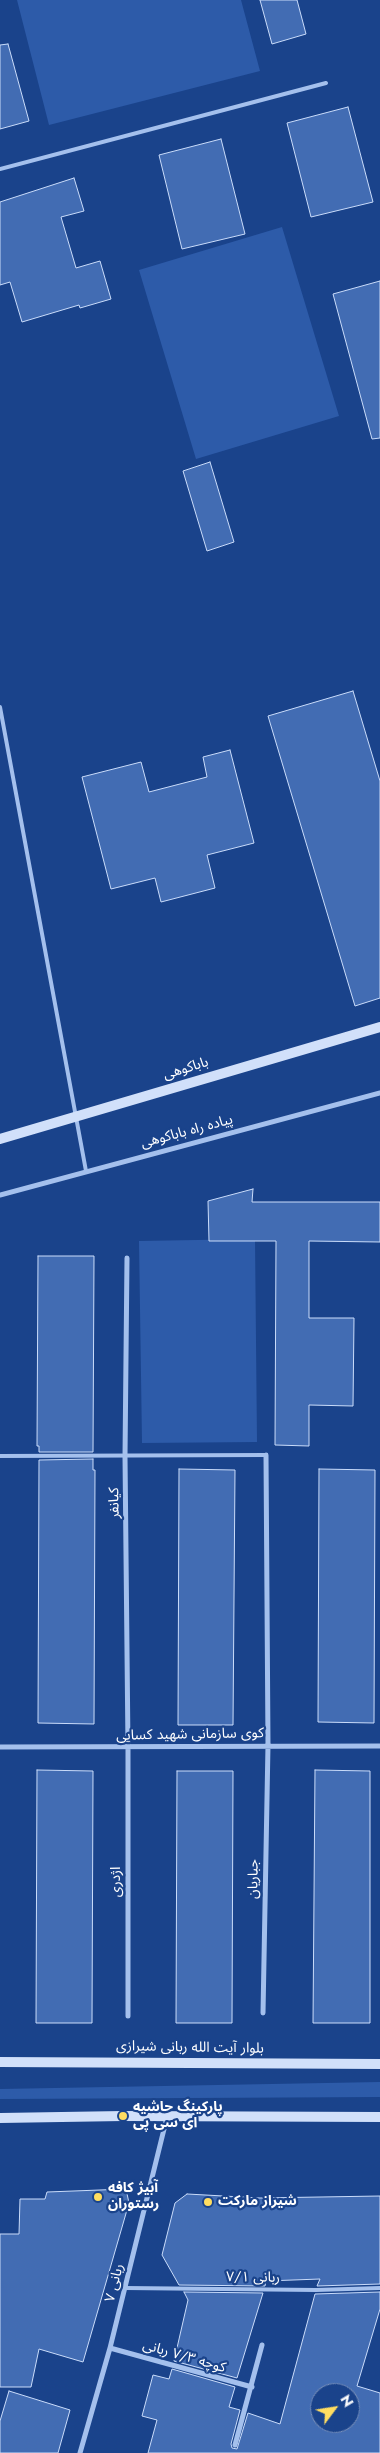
<!DOCTYPE html>
<html>
<head>
<meta charset="utf-8">
<style>
  body { margin:0 }
  #map { position:relative; width:380px; height:2453px; overflow:hidden; background:#1a438b; font-family:Jost,sans-serif }
  canvas { display:block }
  .north { position:absolute; left:310px; top:2383px; width:50px; height:50px; box-sizing:border-box; background:#1a438b; border:1px solid #768eb9; border-radius:50%; rotate:59deg; font-size:14px; font-weight:700; line-height:20px; text-align:center; color:#fff }
  .north::after { content:''; display:block; margin:auto; width:18px; height:22px; background:#ffdd61; clip-path:polygon(50% 0,100% 100%,50% 72%,0 100%) }
</style>
</head>
<body>
<div id="map">
<canvas width="380" height="2453"></canvas>
<div class="north">N</div>
</div>
<script>
const c = document.querySelector('canvas').getContext('2d');
c.lineJoin = 'round';
function fill(path, color) { c.fillStyle = color; c.fill(path, 'evenodd'); }
const toPath = rows => new Path2D(rows.map(r => 'M' + r).join(''));
function strokePath(path, color, width, dash) { c.strokeStyle = color; c.lineWidth = width; c.lineCap = dash ? 'butt' : 'round'; c.setLineDash(dash || []); c.stroke(path); }
function drawText(font, color, halo, rows, align = 'center') {
  c.font = font + ' Jost,"Noto Sans Arabic",sans-serif'; c.lineWidth = 4.5; c.setLineDash([]); c.textBaseline = 'middle'; c.strokeStyle = halo; c.fillStyle = color; for (const [text, x, y, turn = 0] of rows) {
    c.save(); c.translate(x, y); c.rotate((+turn || 0) * Math.PI / 180); c.textAlign = isNaN(turn) ? turn : align; if (halo) c.strokeText(text, 0, 0); c.fillText(text, 0, 0); c.restore();
  }
}
fill(toPath([
  [17,0,241,0,260,71,49,125],
  [282,227,339,416,196,459,139,270],
  [255,1239,257,1442,142,1443,139,1241],
  [380,2082,380,2097,0,2099,0,2089]
]), '#2d5ba9');
const building = toPath([
  [260,0,297,0,306,34,272,44,260,0],
  [8,44,29,121,0,129,0,45,8,44],
  [348,107,373,202,311,217,287,123,348,107],
  [221,139,245,234,182,249,159,155,221,139],
  [74,178,84,211,61,217,76,268,100,261,111,299,80,308,79,305,22,322,10,282,0,285,0,202,74,178],
  [380,281,380,438,372,439,333,294,380,281],
  [210,462,234,542,207,551,183,471,210,462],
  [353,691,380,781,380,998,355,1006,268,716,353,691],
  [230,750,254,843,207,855,215,888,161,902,155,878,111,889,82,777,141,762,149,792,207,777,203,757,230,750],
  [253,1189,252,1202,380,1202,380,1242,309,1241,309,1318,354,1318,353,1406,309,1405,309,1446,275,1445,276,1241,209,1241,208,1201,253,1189],
  [38,1256,94,1256,93,1452,39,1452,39,1446,37,1446,38,1256],
  [93,1459,93,1470,95,1470,94,1724,38,1723,39,1460,93,1459],
  [179,1469,235,1470,233,1725,178,1725,179,1469],
  [319,1469,375,1470,374,1723,318,1722,319,1469],
  [37,1770,93,1771,92,2023,36,2023,37,1770],
  [315,1770,370,1771,370,2023,313,2023,315,1770],
  [177,1771,233,1771,232,2023,176,2023,177,1771],
  [126,2189,129,2203,83,2362,39,2349,31,2387,0,2387,0,2234,19,2234,20,2199,45,2199,47,2192,126,2189],
  [187,2194,260,2198,380,2196,380,2284,317,2286,320,2279,266,2281,265,2286,179,2285,162,2255,175,2203,187,2194],
  [184,2292,263,2293,237,2378,174,2361,188,2300,184,2292],
  [380,2292,380,2309,357,2386,380,2393,380,2453,148,2453,157,2420,142,2416,153,2375,169,2379,172,2369,235,2387,229,2407,240,2410,231,2444,232,2448,237,2449,248,2413,280,2424,315,2294,380,2292],
  [320,2393,350,2393,350,2423,320,2423,320,2393],
  [9,2391,70,2410,58,2453,0,2453,0,2421,9,2391]
]);
fill(building, '#426cb3');
strokePath(building, '#cadcfa', 1);
strokePath(toPath([
  [0,169,326,83],
  [0,707,86,1171],
  [0,1456,266,1455],
  [125,2288,316,2290,380,2288]
]), '#a4c0ed', 4);
strokePath(toPath([
  [0,1195,380,1093],
  [127,1258,125,1456,128,1748,128,2016],
  [0,1747,380,1746],
  [263,2013,268,1745,266,1455],
  [110,2348,252,2387],
  [235,2445,262,2345],
  [80,2453,110,2348,167,2117]
]), '#a4c0ed', 5);
strokePath(toPath([
  [0,1139,380,1027],
  [0,2062,380,2064],
  [0,2118,123,2116,380,2117]
]), '#d1e0fa', 10);
for (const [x, y, r, color] of [
  [123,2116,5,"#ffdd61"],
  [98,2197,5,"#ffdd61"],
  [208,2202,5,"#ffdd61"]
]) { const dot = new Path2D(); dot.arc(x, y, r, 0, 2 * Math.PI); c.fillStyle = color; c.fill(dot); strokePath(dot, '#1a438b', 2); }
drawText('14px', '#fff', '#1a438b', [
  ["باباکوهی",186,1069,-17],
  ["پیاده راه باباکوهی",187,1132,-15],
  ["کیانفر",115,1503,-91],
  ["کوی سازمانی شهید کسایی",190,1735,-1],
  ["جباریان",254,1879,-89],
  ["اژدری",117,1882,-90],
  ["بلوار آیت الله ربانی شیرازی",190,2048,1],
  ["ربانی ۷/۱",253,2278,1],
  ["ربانی ۷",115,2283,-76],
  ["کوچه ۷/۳ ربانی",184,2357,16]
]);
drawText('bold 14px', '#fff', '#1a438b', [
  ["پارکینگ حاشیه",133,2108],
  ["ای سی پی",133,2124],
  ["آبیژ کافه",108,2189],
  ["رستوران",108,2205],
  ["شیراز مارکت",218,2202]
], 'left');
</script>
</body>
</html>
